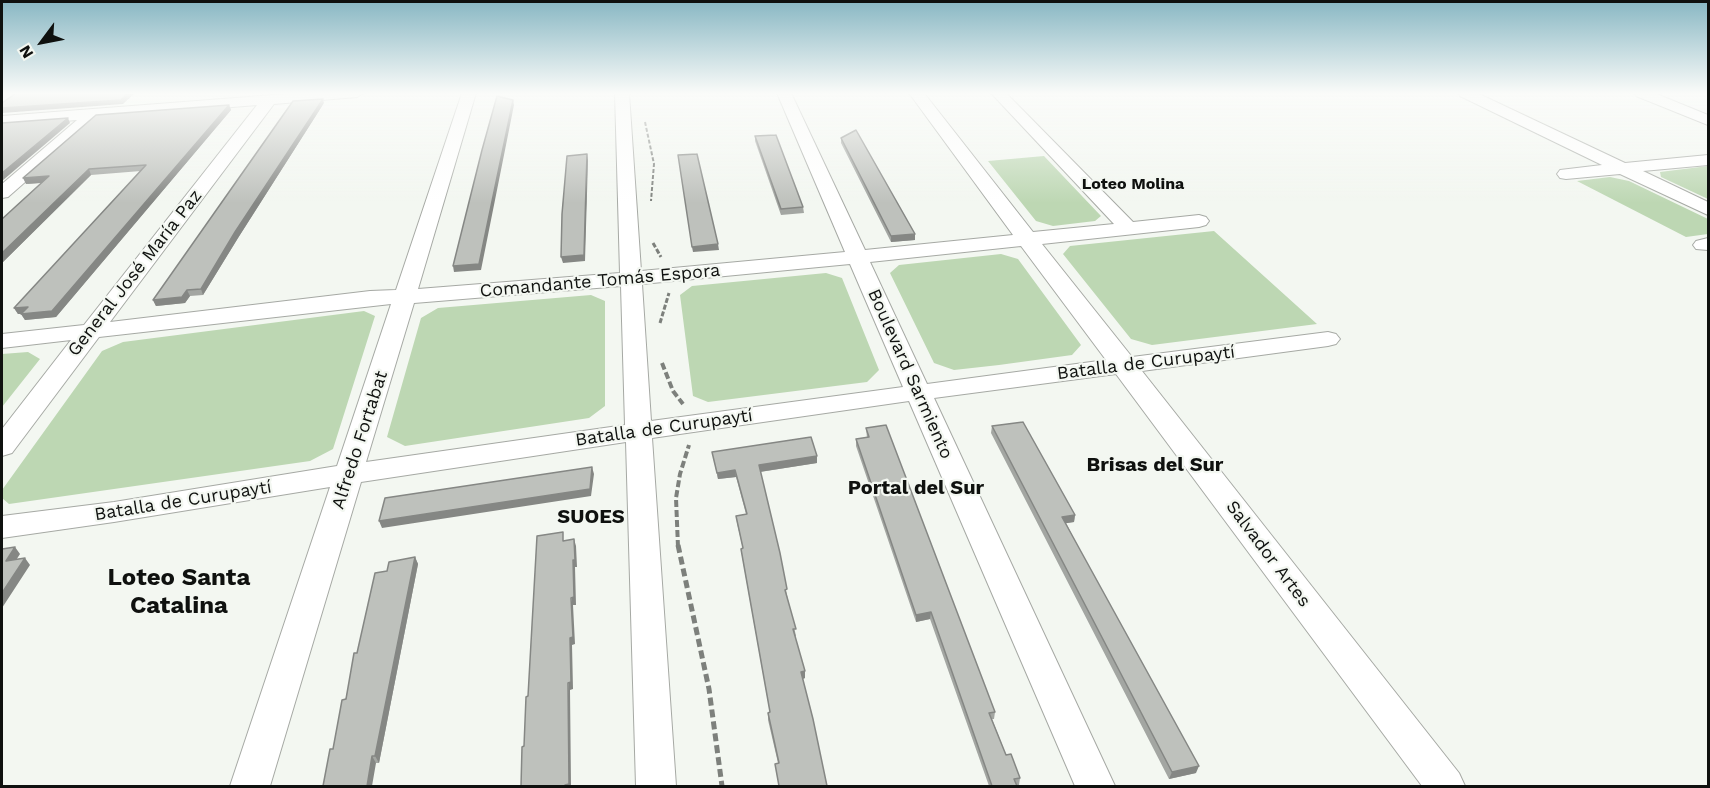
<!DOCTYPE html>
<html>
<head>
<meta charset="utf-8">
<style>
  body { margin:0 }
  #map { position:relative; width:1710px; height:788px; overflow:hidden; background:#f3f7f1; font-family:"Work Sans",sans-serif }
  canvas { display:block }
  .frame { position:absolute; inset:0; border:3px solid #0f110f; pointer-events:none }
  .north { position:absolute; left:12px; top:12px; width:60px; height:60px; -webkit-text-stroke:4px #f3f7f1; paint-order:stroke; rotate:238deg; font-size:16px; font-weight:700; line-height:24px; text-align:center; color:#0f110f }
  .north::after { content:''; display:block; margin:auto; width:21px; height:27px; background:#0f110f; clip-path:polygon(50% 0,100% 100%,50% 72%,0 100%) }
</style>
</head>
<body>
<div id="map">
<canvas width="1710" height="788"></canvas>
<div class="frame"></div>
<div class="north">N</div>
</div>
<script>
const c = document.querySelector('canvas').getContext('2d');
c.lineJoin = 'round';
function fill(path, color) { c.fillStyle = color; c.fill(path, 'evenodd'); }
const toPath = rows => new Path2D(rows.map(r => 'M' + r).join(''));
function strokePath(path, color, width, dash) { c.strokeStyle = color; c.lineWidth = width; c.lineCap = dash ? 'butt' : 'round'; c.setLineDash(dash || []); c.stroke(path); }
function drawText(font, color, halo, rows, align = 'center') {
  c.font = font + ' "Work Sans",sans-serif'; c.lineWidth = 4.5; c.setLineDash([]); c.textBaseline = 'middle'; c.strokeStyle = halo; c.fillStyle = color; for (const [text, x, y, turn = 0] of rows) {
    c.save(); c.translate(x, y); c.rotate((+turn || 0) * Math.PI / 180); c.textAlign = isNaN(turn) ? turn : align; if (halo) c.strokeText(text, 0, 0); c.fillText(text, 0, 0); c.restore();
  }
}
fill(toPath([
  [1044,156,1101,216,1095,221,1053,226,1036,221,988,161],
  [1708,166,1708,199,1661,177,1660,172],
  [1610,177,1629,181,1708,219,1708,234,1686,237,1577,181],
  [1214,231,1317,324,1152,345,1131,339,1063,254,1070,246],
  [1001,254,1018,259,1081,345,1072,355,999,365,954,370,934,363,890,273,899,265],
  [826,273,842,278,879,370,867,382,708,402,693,396,680,295,692,286],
  [591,295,605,301,605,406,589,418,405,446,387,437,421,318,438,308],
  [364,311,375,316,333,449,310,461,9,504,2,498,2,490,102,351,123,342],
  [28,352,40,359,2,407,2,354]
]), '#bdd7b3');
const street = toPath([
  [5,93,21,93,7,105,2,107,2,95,5,93],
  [300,93,364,93,357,97,274,104,110,322,370,291,396,290,462,93,476,93,418,289,620,273,615,93,629,93,641,271,845,252,777,93,791,93,865,250,1013,235,909,93,924,93,1033,232,1114,224,991,93,1006,93,1133,222,1199,215,1206,217,1209,221,1206,225,1199,227,1042,244,1132,357,1328,332,1336,334,1340,339,1336,344,1328,346,1142,371,1459,773,1465,786,1422,786,1116,374,934,398,1115,786,1075,786,909,401,652,438,676,786,636,786,626,442,361,482,270,786,230,786,330,487,114,522,2,538,2,516,114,502,337,466,391,304,99,337,12,453,2,456,2,429,71,340,2,348,2,334,84,325,257,105,98,118,8,197,2,198,2,184,77,120,2,126,2,116,300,93],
  [1021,246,1106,360,927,384,870,262,1021,246],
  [850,264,903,387,651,421,642,284,850,264],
  [621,286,625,425,366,462,414,303,621,286],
  [1458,93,1477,93,1625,163,1708,155,1708,165,1643,171,1708,202,1708,215,1620,174,1566,179,1560,178,1557,174,1560,170,1602,165,1460,96,1458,93],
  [1634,93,1654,93,1708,115,1708,125,1636,96,1634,93],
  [1708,238,1708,250,1696,249,1693,245,1696,241,1708,238]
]);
strokePath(street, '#a6a9a4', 2);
strokePath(toPath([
  [645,122,654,164,651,201]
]), '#7d807c', 2, [4, 2]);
strokePath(toPath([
  [653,243,661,257],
  [660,323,669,293]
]), '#7d807c', 3, [5, 2]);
strokePath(toPath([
  [662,363,673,391,683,404],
  [678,547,676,498,680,474,689,445]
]), '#7d807c', 4, [7, 3]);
strokePath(toPath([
  [678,545,709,689,722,786]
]), '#7d807c', 5, [8, 4]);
fill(street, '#fff');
fill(toPath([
  [324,103,238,238,203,295,190,296,185,303,156,306,153,300],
  [229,105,231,110,56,317,25,320,21,314,18,314,14,308,141,171,91,175,2,263,2,219,42,183,26,184],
  [755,136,803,207,804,213,781,215,755,141],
  [841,138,915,240,891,242,841,143],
  [992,426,1075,515,1074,522,1066,523,1196,773,1169,779,991,433],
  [866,428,995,712,994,719,992,719,1006,755,1020,778,1019,785,1017,786,989,786,930,619,916,622,856,446,856,439,867,438],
  [712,452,817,456,817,463,760,472,796,636,795,636,805,678,803,679,827,786,779,786,775,764,778,763,768,720,768,713,770,713,742,556,741,549,743,549,737,523,736,516,746,514,736,477,718,479],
  [415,557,418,564,379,763,376,763,333,749,357,653,387,571]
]), '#a3a6a2');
fill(toPath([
  [128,93,135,93,123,104,2,113,2,108],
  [323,99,324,103,238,238,203,295,201,289,235,232],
  [513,100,514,105,481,270,454,272,453,266],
  [229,105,231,110,56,317,25,320,21,314,23,314,18,314,14,308],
  [68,118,70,123,2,181,2,173],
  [587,154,588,160,585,261,563,263,561,257],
  [89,169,91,175,2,263,2,253],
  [49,176,52,182,26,184,23,178],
  [915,234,915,240,891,242,891,236],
  [718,244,719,250,693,252,692,247],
  [187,290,190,296,185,303,156,306,153,300],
  [817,456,817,463,759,472,759,465],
  [592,467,594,474,591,496,382,528,379,521],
  [735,470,736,477,718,479,717,473],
  [1075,515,1074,522,1061,524,1062,517],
  [574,539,576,546,577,567,575,567,576,605,573,605,575,644,572,645,573,689,570,690,571,786,565,786,570,638],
  [15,547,20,554,11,568,6,561],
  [415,557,418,564,379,763,375,756],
  [25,558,30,565,2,608,2,593],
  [931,612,930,619,916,622,916,615],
  [805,671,805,678,802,679,801,672],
  [372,756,376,763,372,786,367,786],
  [1199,766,1196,773,1169,779,1172,772]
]), '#858784');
const building = toPath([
  [16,93,128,93,121,100,2,108,2,103,16,93],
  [497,96,513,100,479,264,453,266,482,150,497,96],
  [323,99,235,232,201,289,187,290,182,297,153,300,293,101,323,99],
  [229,105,52,311,21,314,28,307,14,308,146,165,89,169,2,253,2,219,49,176,23,178,96,115,229,105],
  [68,118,2,173,2,123,68,118],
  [856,130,915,234,891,236,841,138,856,130],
  [776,135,803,207,781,209,755,136,776,135],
  [587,154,584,255,561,257,562,214,567,156,587,154],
  [697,154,718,244,692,247,678,155,697,154],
  [1023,422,1075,515,1062,517,1199,766,1172,772,992,426,1023,422],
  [886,425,995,712,989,713,1006,755,1011,754,1020,778,1014,779,1017,786,992,786,931,612,916,615,856,439,869,437,866,428,886,425],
  [811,437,817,456,759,465,780,553,787,589,785,590,796,629,793,629,805,671,801,672,813,719,827,786,779,786,775,764,779,763,768,713,770,712,741,549,743,548,736,516,747,514,735,470,717,473,712,452,811,437],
  [592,467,590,489,379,521,385,498,592,467],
  [563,532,563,541,574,539,575,560,573,560,574,597,571,598,573,637,570,638,571,682,568,683,569,784,565,785,565,786,521,786,522,747,524,746,526,697,528,696,537,536,563,532],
  [15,547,6,561,25,558,2,593,2,549,15,547],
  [415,557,375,756,372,756,367,786,323,786,330,749,333,749,342,700,346,699,354,653,357,653,375,573,387,571,389,562,415,557]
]);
fill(building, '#bec1bc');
strokePath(building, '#858784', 1.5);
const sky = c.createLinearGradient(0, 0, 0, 203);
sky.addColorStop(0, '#88b7c3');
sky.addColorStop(0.46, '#fafbf9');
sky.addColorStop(1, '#fafbf900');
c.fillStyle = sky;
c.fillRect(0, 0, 1710, 203);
drawText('bold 16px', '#0f110f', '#f3f7f1', [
  ["Loteo Molina",1133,184]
]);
drawText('18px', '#0f110f', '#f3f7f1', [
  ["General José María Paz",135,273,-52],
  ["Comandante Tomás Espora",600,281,-5],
  ["Batalla de Curupaytí",1146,363,-7],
  ["Boulevard Sarmiento",910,374,66],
  ["Batalla de Curupaytí",664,428,-8],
  ["Alfredo Fortabat",360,440,-72],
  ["Batalla de Curupaytí",183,501,-9],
  ["Salvador Artes",1268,554,53]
]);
drawText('bold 20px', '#0f110f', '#f3f7f1', [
  ["Brisas del Sur",1155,465],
  ["Portal del Sur",916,488],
  ["SUOES",591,517]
]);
drawText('bold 24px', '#0f110f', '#f3f7f1', [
  ["Loteo Santa",179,578],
  ["Catalina",179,606]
]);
</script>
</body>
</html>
